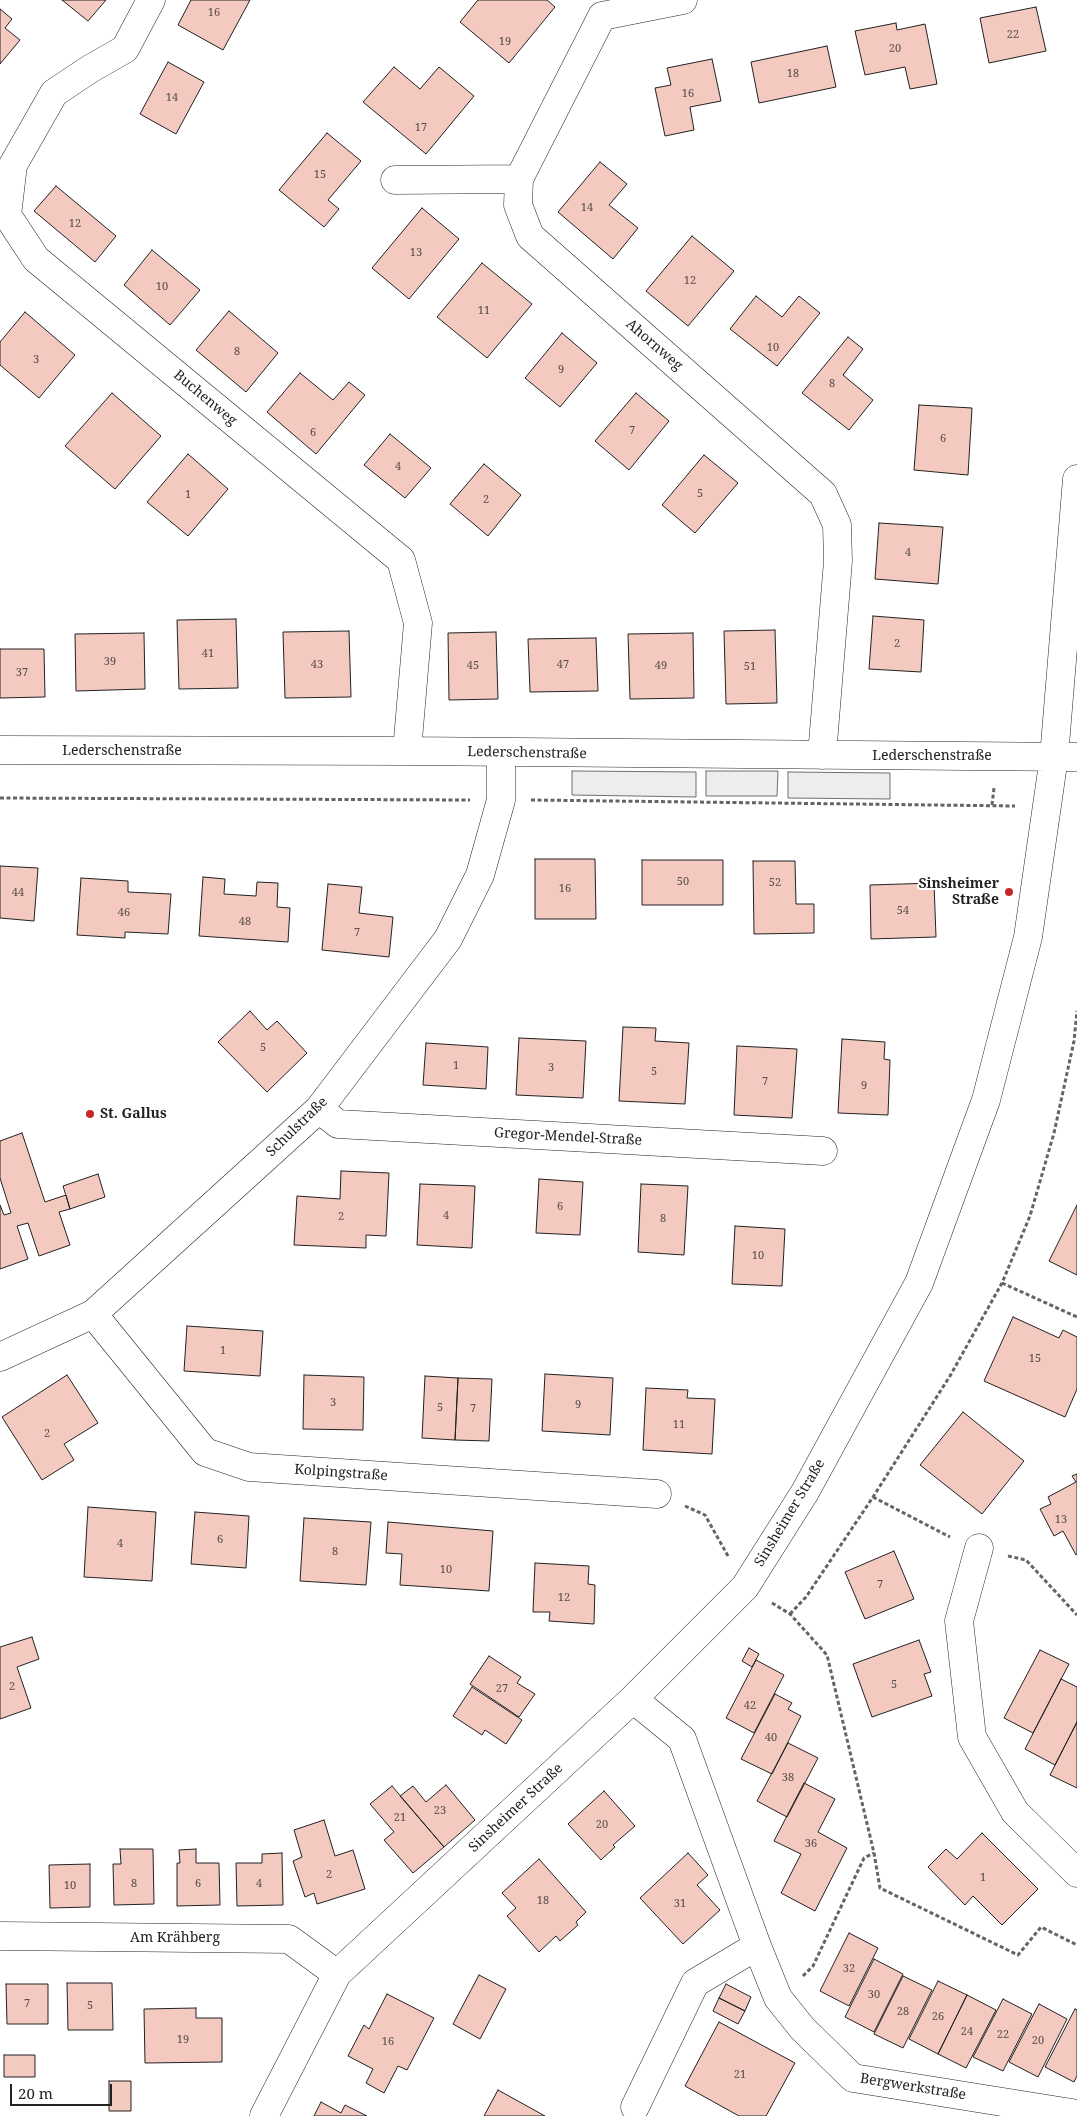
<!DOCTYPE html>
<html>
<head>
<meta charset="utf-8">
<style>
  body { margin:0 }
  #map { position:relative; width:1077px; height:2116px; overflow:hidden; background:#fff; font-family:"Noto Serif",serif }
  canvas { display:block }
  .scale { position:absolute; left:10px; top:2084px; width:102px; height:22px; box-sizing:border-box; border:2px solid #222; border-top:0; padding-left:6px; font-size:15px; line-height:18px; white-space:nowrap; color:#222; -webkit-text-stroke:4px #fff; paint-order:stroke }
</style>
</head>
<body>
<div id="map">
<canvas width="1077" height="2116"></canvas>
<div class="scale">20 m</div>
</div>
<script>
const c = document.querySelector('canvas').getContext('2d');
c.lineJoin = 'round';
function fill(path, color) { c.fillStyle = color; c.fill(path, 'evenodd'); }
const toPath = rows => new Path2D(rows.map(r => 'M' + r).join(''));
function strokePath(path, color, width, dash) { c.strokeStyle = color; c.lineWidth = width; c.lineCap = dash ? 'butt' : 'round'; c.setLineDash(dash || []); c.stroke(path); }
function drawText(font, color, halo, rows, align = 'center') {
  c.font = font + ' "Noto Serif",serif'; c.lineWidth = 4; c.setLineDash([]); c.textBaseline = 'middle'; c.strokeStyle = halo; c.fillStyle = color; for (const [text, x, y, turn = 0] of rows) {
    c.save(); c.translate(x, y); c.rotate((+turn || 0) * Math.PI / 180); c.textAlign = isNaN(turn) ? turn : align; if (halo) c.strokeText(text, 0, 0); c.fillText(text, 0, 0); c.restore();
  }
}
const parking = toPath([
  [572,771,696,772,696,797,572,795,572,771],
  [706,771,778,771,777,796,706,796,706,771],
  [788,772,890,773,890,799,788,798,788,772]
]);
fill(parking, '#ededed');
strokePath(parking, '#6f6f6f', 1);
const building = toPath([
  [62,0,106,0,88,21,62,0],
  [191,0,250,0,223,50,178,25,191,0],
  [478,0,547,0,555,7,509,63,460,22,478,0],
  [1036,7,1046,51,989,63,980,18,1036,7],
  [0,9,12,19,5,28,20,40,0,64,0,9],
  [896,23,897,30,925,24,937,84,910,89,905,67,865,75,855,31,896,23],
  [827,46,836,87,759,103,751,62,827,46],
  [712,59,721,101,690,107,694,130,665,136,655,88,671,85,667,68,712,59],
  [168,62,204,82,176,134,140,114,168,62],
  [394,67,420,89,439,67,474,96,426,154,363,102,394,67],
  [327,133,361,161,328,200,339,209,324,227,279,190,327,133],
  [600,162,627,184,609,205,638,228,613,259,558,212,600,162],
  [56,186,116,236,95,262,34,211,56,186],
  [422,208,459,239,409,299,372,268,422,208],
  [692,236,734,271,688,326,646,291,692,236],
  [152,250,200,290,170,325,124,285,152,250],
  [482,263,532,304,487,358,437,317,482,263],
  [756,296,782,317,799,296,820,313,777,366,730,329,756,296],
  [229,311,278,353,246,392,196,350,229,311],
  [25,312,75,355,39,398,0,365,0,342,25,312],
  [562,333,597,363,560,407,525,378,562,333],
  [848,337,863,349,843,375,873,400,849,430,802,393,848,337],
  [300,373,333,400,349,382,365,395,316,454,267,412,300,373],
  [112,393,161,436,115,489,65,446,112,393],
  [636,393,669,421,629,470,595,441,636,393],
  [919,405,972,408,968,475,914,470,919,405],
  [390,434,431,468,405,498,364,465,390,434],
  [188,454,228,489,188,536,147,502,188,454],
  [704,455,738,483,695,533,662,505,704,455],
  [484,464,521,495,488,536,450,504,484,464],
  [879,523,943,527,938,584,875,579,879,523],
  [873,616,924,620,921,672,869,669,873,616],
  [236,619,238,688,179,689,177,620,236,619],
  [775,630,777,703,726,704,724,631,775,630],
  [349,631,351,697,285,698,283,632,349,631],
  [496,632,498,699,449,700,448,633,496,632],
  [144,633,145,689,76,691,75,634,144,633],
  [693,633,694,698,630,699,628,634,693,633],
  [596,638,598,691,530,692,528,639,596,638],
  [0,649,44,649,45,697,0,698,0,649],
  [535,859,595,859,596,919,535,919,535,859],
  [642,860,723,860,723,905,642,905,642,860],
  [753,861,795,861,796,904,814,904,814,933,754,934,753,861],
  [0,866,38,868,34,921,0,918,0,866],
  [203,877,225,879,224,894,256,896,257,882,278,883,277,907,290,908,288,942,199,936,203,877],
  [81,878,128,881,128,892,171,894,168,934,125,932,125,938,77,935,81,878],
  [934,883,936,937,871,939,870,885,934,883],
  [328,884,362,887,359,913,393,917,389,957,322,950,328,884],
  [250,1011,267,1030,277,1021,307,1053,267,1092,218,1042,250,1011],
  [623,1027,656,1028,655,1041,689,1043,685,1104,619,1101,623,1027],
  [519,1038,586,1041,583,1098,516,1095,519,1038],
  [842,1039,885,1042,884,1059,890,1060,888,1115,838,1113,842,1039],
  [426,1043,488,1047,486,1089,423,1085,426,1043],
  [737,1046,797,1049,792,1118,734,1115,737,1046],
  [22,1133,45,1202,66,1195,70,1209,59,1212,70,1245,39,1256,28,1223,17,1226,28,1259,0,1269,0,1205,4,1215,11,1213,0,1178,0,1141,22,1133],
  [341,1171,389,1173,386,1236,366,1235,366,1248,294,1245,297,1196,340,1199,341,1171],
  [98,1174,105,1197,70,1209,63,1186,98,1174],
  [539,1179,583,1182,580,1235,536,1233,539,1179],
  [420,1184,475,1186,472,1248,417,1245,420,1184],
  [641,1184,688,1186,684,1255,638,1252,641,1184],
  [1077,1205,1077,1275,1049,1261,1077,1205],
  [735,1226,785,1229,782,1286,732,1284,735,1226],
  [1013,1317,1059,1338,1063,1330,1077,1337,1077,1389,1065,1417,984,1381,1013,1317],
  [187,1326,263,1331,260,1376,184,1371,187,1326],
  [545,1374,613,1378,610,1435,542,1431,545,1374],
  [67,1375,98,1423,64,1444,74,1460,42,1480,2,1417,67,1375],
  [304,1375,364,1377,363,1430,303,1429,304,1375],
  [425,1376,458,1378,455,1440,422,1438,425,1376],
  [458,1378,492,1379,489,1441,455,1440,458,1378],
  [646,1388,688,1390,687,1398,715,1399,712,1454,643,1450,646,1388],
  [963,1412,1024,1461,982,1514,920,1465,963,1412],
  [1077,1474,1077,1554,1076,1555,1063,1531,1054,1536,1040,1509,1051,1504,1048,1497,1076,1482,1072,1476,1077,1474],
  [88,1507,156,1512,152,1581,84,1577,88,1507],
  [195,1512,249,1516,246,1568,191,1564,195,1512],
  [304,1518,371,1522,366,1585,300,1581,304,1518],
  [388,1522,493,1531,489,1591,400,1585,402,1554,386,1553,388,1522],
  [894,1551,914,1599,865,1619,845,1572,894,1551],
  [535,1563,589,1566,588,1584,595,1585,594,1624,549,1621,550,1612,533,1612,535,1563],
  [32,1637,39,1659,17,1667,31,1708,0,1719,0,1647,32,1637],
  [919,1640,931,1672,924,1674,932,1696,872,1717,853,1664,919,1640],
  [749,1648,759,1654,752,1667,742,1661,749,1648],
  [1040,1650,1069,1664,1033,1733,1004,1718,1040,1650],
  [489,1656,521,1677,517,1683,535,1694,519,1717,470,1684,489,1656],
  [756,1660,784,1675,754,1733,726,1718,756,1660],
  [1061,1679,1077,1687,1077,1722,1055,1765,1025,1749,1061,1679],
  [472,1687,522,1720,506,1744,485,1730,482,1735,453,1716,472,1687],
  [775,1694,792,1703,788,1709,801,1716,772,1774,741,1759,775,1694],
  [1077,1722,1077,1788,1050,1775,1077,1722],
  [788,1743,818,1758,787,1817,757,1801,788,1743],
  [804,1783,835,1799,818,1832,847,1848,815,1911,781,1893,801,1854,774,1841,804,1783],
  [446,1785,475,1820,444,1847,400,1796,413,1786,426,1802,446,1785],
  [392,1786,444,1847,413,1873,384,1840,394,1832,370,1804,392,1786],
  [604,1791,635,1826,613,1845,615,1847,601,1860,568,1824,604,1791],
  [324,1820,335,1856,353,1850,365,1889,317,1904,314,1893,305,1897,293,1861,302,1857,294,1830,324,1820],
  [982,1833,1038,1889,1002,1925,973,1896,965,1905,928,1867,946,1849,957,1859,982,1833],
  [120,1849,153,1849,154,1904,114,1905,113,1864,121,1864,120,1849],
  [196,1849,196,1863,219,1863,220,1905,177,1906,177,1863,180,1863,179,1850,196,1849],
  [282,1853,283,1905,237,1906,236,1863,262,1863,262,1854,282,1853],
  [688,1853,708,1875,697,1885,720,1910,683,1944,640,1898,688,1853],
  [539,1859,586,1912,576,1922,578,1925,560,1941,556,1936,539,1952,507,1916,516,1908,502,1893,539,1859],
  [90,1864,90,1907,50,1908,49,1865,90,1864],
  [849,1933,878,1948,849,2006,820,1991,849,1933],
  [874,1959,903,1974,874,2032,845,2017,874,1959],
  [479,1975,506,1989,480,2039,453,2024,479,1975],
  [903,1976,932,1990,903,2048,874,2034,903,1976],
  [938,1981,967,1995,938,2054,909,2039,938,1981],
  [67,1983,112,1983,113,2030,68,2030,67,1983],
  [6,1984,48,1984,48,2024,7,2024,6,1984],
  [726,1984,751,1997,745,2011,719,1998,726,1984],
  [387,1994,434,2018,407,2070,398,2066,384,2093,366,2083,373,2069,348,2056,364,2025,369,2029,387,1994],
  [967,1995,996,2010,966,2068,938,2054,967,1995],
  [719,1998,745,2011,738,2024,713,2011,719,1998],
  [1003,1999,1032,2014,1003,2071,973,2057,1003,1999],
  [1039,2004,1067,2019,1038,2077,1009,2062,1039,2004],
  [196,2008,196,2018,222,2018,222,2062,145,2063,144,2009,196,2008],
  [1075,2009,1077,2010,1077,2076,1074,2082,1045,2067,1075,2009],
  [719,2022,795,2063,766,2116,739,2116,685,2086,719,2022],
  [4,2055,35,2055,35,2077,4,2077,4,2055],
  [109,2081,131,2081,131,2111,109,2111,109,2081],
  [498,2090,545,2116,484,2116,498,2090],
  [321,2102,341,2113,345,2105,367,2116,314,2116,321,2102]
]);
fill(building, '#f3c9c0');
strokePath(building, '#222', 1);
const minor = toPath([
  [151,0,125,49,90,69,54,93,13,165,7,215,36,259,401,560,418,623,407,751],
  [683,0,602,16,519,179,518,205,530,236,823,494,837,525,838,561,822,755],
  [395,180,519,179],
  [0,750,407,751,1077,757],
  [319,1109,338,1124,823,1151],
  [93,1314,205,1452,249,1467,657,1494],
  [0,1357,93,1314,319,1109,448,939,480,875,501,800,501,753],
  [979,1548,959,1621,972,1737,1015,1812,1077,1873],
  [633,1699,682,1739,757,1946],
  [0,1936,289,1939,337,1974],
  [635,2107,695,1983,757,1946,778,1998,802,2028,853,2078,1077,2114],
  [264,2116,337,1974,633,1699,745,1587,805,1492,919,1283,986,1100,1028,937,1054,757,1077,479]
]);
strokePath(minor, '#222', 29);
strokePath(toPath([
  [0,798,470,800],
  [531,800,1015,806],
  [992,805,994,788],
  [1002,1283,1077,1317],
  [873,1497,950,1537],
  [685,1506,705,1515,728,1556],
  [1008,1556,1026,1560,1077,1615],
  [772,1603,790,1614,827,1655,874,1853,880,1888,1018,1955,1041,1927,1077,1945],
  [790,1614,806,1597,873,1497,950,1376,1002,1283,1030,1216,1054,1133,1074,1041,1077,1011],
  [803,1976,813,1966,864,1858,874,1853]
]), '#646464', 3, [4, 2.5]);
strokePath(minor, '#fff', 28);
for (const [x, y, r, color] of [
  [1009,892,5,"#c62828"],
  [90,1114,5,"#c62828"]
]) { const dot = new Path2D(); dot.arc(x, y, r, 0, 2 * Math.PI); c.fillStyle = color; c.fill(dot); strokePath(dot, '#fff', 2); }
drawText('11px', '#564c4a', null, [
  ["16",214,13],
  ["22",1013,35],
  ["19",505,42],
  ["20",895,49],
  ["18",793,74],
  ["16",688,94],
  ["14",172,98],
  ["17",421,128],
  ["15",320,175],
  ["14",587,208],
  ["12",75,224],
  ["13",416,253],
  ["12",690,281],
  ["10",162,287],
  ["11",484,311],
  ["10",773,348],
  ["8",237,352],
  ["3",36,360],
  ["9",561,370],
  ["8",832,384],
  ["7",632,431],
  ["6",313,433],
  ["6",943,439],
  ["4",398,467],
  ["5",700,494],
  ["1",188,495],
  ["2",486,500],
  ["4",908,553],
  ["2",897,644],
  ["41",208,654],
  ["39",110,662],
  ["43",317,665],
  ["47",563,665],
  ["45",473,666],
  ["49",661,666],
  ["51",750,667],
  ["37",22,673],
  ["50",683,882],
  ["52",775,883],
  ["16",565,889],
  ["44",18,893],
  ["54",903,911],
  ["46",124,913],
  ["48",245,922],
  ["7",357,933],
  ["5",263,1048],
  ["1",456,1066],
  ["3",551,1068],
  ["5",654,1072],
  ["7",765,1082],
  ["9",864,1086],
  ["6",560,1207],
  ["4",446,1216],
  ["2",341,1217],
  ["8",663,1219],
  ["10",758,1256],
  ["1",223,1351],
  ["15",1035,1359],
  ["3",333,1403],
  ["9",578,1405],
  ["5",440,1408],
  ["7",473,1409],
  ["11",679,1425],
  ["2",47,1434],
  ["13",1061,1520],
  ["6",220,1540],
  ["4",120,1544],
  ["8",335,1552],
  ["10",446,1570],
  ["7",880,1585],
  ["12",564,1598],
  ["5",894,1685],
  ["2",12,1687],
  ["27",502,1689],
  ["42",750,1706],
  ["40",771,1738],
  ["38",788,1778],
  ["23",440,1811],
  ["21",400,1818],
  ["20",602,1825],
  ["36",811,1844],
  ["2",329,1875],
  ["1",983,1878],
  ["8",134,1884],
  ["6",198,1884],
  ["4",259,1884],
  ["10",70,1886],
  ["18",543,1901],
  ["31",680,1904],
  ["32",849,1969],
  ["30",874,1995],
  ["7",27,2004],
  ["5",90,2006],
  ["28",903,2012],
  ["26",938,2017],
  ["24",967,2032],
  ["22",1003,2035],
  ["19",183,2040],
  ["20",1038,2041],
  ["16",388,2042],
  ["21",740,2075]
]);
drawText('14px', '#222', '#fff', [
  ["Ahornweg",654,345,41],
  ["Buchenweg",205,398,40],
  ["Lederschenstraße",122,751],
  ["Lederschenstraße",527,753,1],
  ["Lederschenstraße",932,756],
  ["Schulstraße",297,1127,-44],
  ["Gregor-Mendel-Straße",568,1137,3],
  ["Kolpingstraße",341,1473,4],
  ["Sinsheimer Straße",790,1513,-59],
  ["Sinsheimer Straße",516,1808,-43],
  ["Am Krähberg",175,1938],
  ["Bergwerkstraße",913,2087,9]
]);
drawText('bold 14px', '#222', '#fff', [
  ["Sinsheimer",999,884],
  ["Straße",999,900],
  ["St. Gallus",100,1114,"left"]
], 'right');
</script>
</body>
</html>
